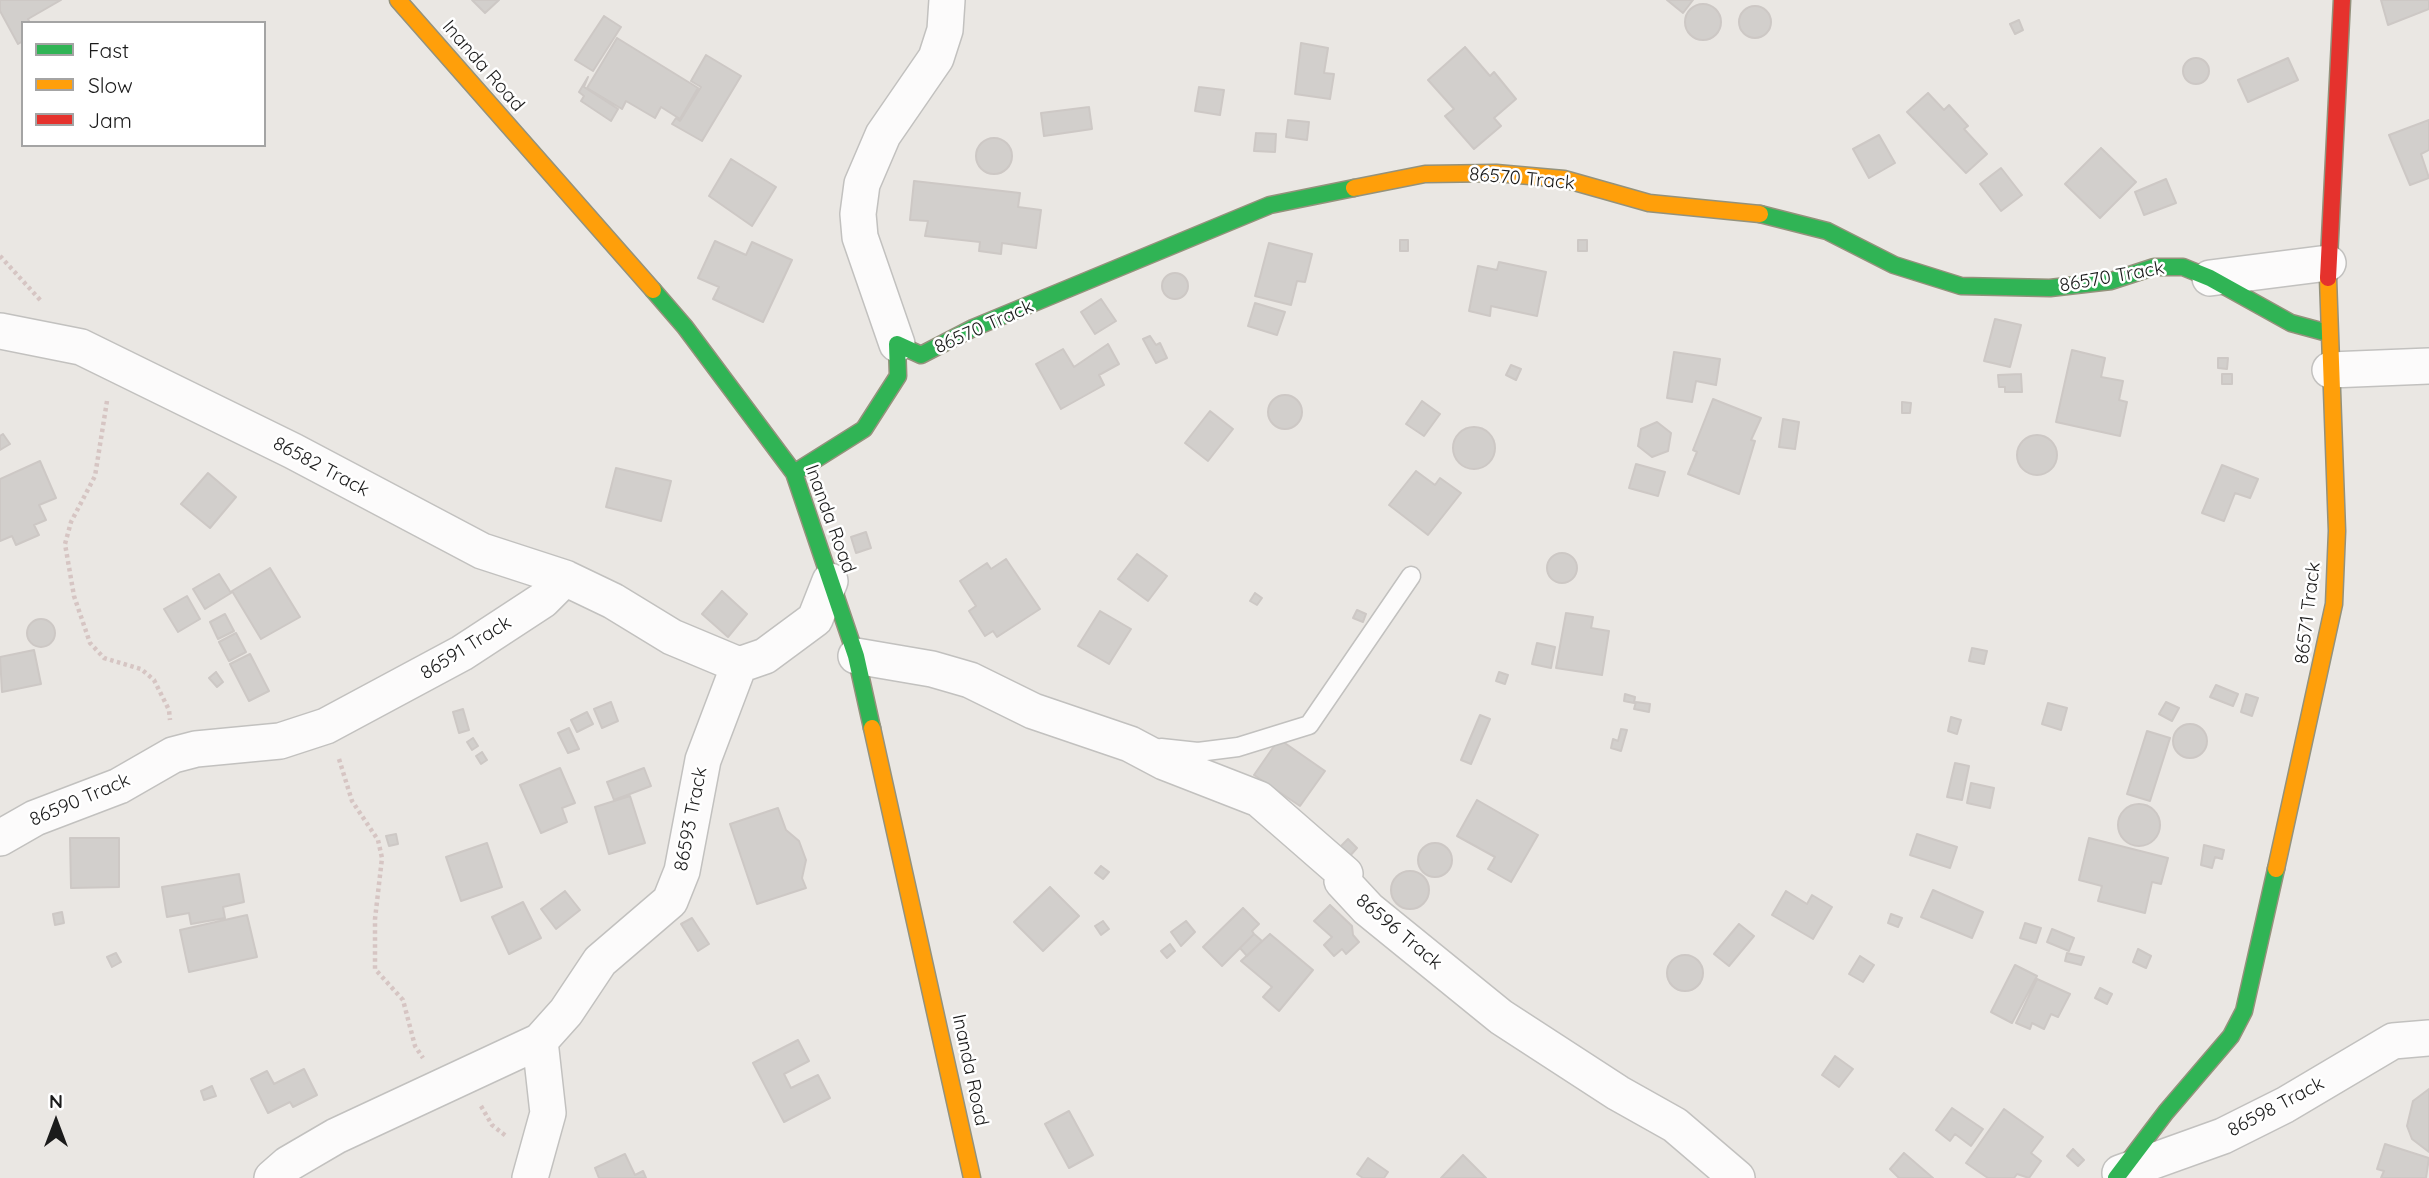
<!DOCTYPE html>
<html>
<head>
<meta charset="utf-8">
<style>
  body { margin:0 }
  #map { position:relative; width:2429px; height:1178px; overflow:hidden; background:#eae7e3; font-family:Quicksand,sans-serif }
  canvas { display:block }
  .legend { position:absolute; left:21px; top:21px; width:245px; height:126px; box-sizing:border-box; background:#fff; border:2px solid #a4a4a4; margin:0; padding:9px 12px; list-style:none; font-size:21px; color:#1b1b1b }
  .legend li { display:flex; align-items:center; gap:14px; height:35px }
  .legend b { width:35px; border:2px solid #a4a4a4 }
  .north { position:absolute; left:21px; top:1087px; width:70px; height:70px; -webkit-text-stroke:5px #fff; paint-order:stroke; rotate:0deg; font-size:19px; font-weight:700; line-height:28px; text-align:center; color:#1b1b1b }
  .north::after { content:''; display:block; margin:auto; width:24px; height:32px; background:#1b1b1b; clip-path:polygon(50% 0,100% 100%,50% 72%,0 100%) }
</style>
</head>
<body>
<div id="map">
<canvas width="2429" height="1178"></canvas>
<ul class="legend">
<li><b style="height:9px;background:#30b455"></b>Fast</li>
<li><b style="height:9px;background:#ff9f0a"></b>Slow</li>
<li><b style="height:9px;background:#e5322d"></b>Jam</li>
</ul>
<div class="north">N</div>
</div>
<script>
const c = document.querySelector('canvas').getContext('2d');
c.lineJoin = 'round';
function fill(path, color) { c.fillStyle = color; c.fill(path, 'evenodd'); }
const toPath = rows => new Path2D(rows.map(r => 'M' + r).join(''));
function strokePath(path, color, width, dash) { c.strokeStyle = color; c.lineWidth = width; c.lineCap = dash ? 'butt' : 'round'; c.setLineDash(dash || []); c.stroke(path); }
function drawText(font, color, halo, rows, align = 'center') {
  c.font = font + ' Quicksand,sans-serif'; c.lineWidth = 5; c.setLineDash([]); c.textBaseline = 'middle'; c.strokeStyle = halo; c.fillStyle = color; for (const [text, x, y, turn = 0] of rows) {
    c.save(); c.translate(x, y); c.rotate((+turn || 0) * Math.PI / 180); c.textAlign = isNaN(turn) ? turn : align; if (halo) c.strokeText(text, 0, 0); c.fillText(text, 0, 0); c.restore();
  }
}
const building = toPath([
  [0,0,61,0,28,19,30,23,23,23,23,41,18,44,0,11,0,0],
  [472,0,499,0,485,13,472,0],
  [1667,0,1693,0,1683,13,1667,0],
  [2381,0,2429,0,2429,9,2388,25,2381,0],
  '1685 22a18 18 0 1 1 36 0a18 18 0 1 1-36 0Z',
  '1739 22a16 16 0 1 1 32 0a16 16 0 1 1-32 0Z',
  [604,16,621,27,593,71,575,60,604,16],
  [2019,20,2023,30,2015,34,2010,24,2019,20],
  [617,38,698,88,680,119,661,107,655,118,626,101,622,109,587,88,617,38],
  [1301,43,1328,48,1324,73,1334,74,1330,99,1295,94,1301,43],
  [1465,47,1490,76,1494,72,1516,99,1494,118,1501,126,1474,149,1445,116,1454,109,1428,80,1465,47],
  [706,55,741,76,702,141,672,124,676,118,680,121,701,87,691,81,706,55],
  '2183 71a13 13 0 1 1 26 0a13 13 0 1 1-26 0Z',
  [2288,58,2298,80,2248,102,2238,80,2288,58],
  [588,77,584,87,618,109,611,121,581,101,584,96,579,92,588,77],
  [1199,87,1224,90,1220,115,1195,111,1199,87],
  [1928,93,1944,110,1949,105,1968,126,1964,129,1987,154,1966,173,1907,112,1928,93],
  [1089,107,1092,129,1044,136,1041,113,1089,107],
  [1288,120,1309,122,1307,140,1286,137,1288,120],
  [2429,120,2429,150,2421,154,2429,178,2410,185,2389,135,2429,120],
  [1256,133,1276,134,1275,152,1254,151,1256,133],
  [1879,135,1895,163,1869,178,1853,149,1879,135],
  '976 156a18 18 0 1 1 36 0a18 18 0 1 1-36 0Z',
  [2101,148,2136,182,2100,218,2065,184,2101,148],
  [731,159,776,187,752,226,709,196,731,159],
  [2001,168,2022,195,2001,211,1980,184,2001,168],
  [2166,179,2176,203,2144,215,2135,192,2166,179],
  [914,181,1020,193,1018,207,1041,210,1036,248,1002,243,1001,254,979,251,980,242,925,236,928,221,910,220,914,181],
  [1400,240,1408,240,1408,251,1400,251,1400,240],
  [1578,240,1587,240,1587,251,1578,251,1578,240],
  [715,241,746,255,752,242,792,260,763,322,713,299,719,287,698,278,715,241],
  [1269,243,1312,254,1305,282,1297,281,1291,305,1255,296,1269,243],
  [1499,262,1546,272,1537,316,1491,306,1490,316,1469,311,1478,266,1497,270,1499,262],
  '1162 286a13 13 0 1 1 26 0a13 13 0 1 1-26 0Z',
  [1101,299,1116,321,1095,334,1081,312,1101,299],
  [1255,303,1285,312,1277,335,1248,326,1255,303],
  [1995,319,2021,325,2010,367,1984,361,1995,319],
  [1150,336,1156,345,1160,343,1167,358,1156,363,1143,339,1150,336],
  [1108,344,1119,364,1099,375,1104,385,1061,409,1036,364,1063,349,1074,367,1108,344],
  [2072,350,2105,358,2101,377,2123,381,2119,400,2127,402,2120,436,2056,422,2072,350],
  [1674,352,1720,359,1716,385,1696,381,1692,402,1667,398,1674,352],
  [2218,358,2228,358,2227,369,2218,368,2218,358],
  [1511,365,1521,369,1516,380,1506,375,1511,365],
  [2021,374,2022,392,2005,392,2005,387,1999,387,1998,375,2021,374],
  [2222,374,2232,374,2232,384,2222,384,2222,374],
  '1268 412a17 17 0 1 1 34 0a17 17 0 1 1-34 0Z',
  [1713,399,1761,418,1751,440,1755,441,1739,494,1688,474,1697,452,1693,450,1713,399],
  [1422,401,1440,414,1424,436,1406,424,1422,401],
  [1902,402,1911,403,1910,413,1902,413,1902,402],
  [1210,411,1233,429,1208,461,1185,443,1210,411],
  [1783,419,1799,422,1795,449,1779,447,1783,419],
  [1657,422,1671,433,1668,451,1652,457,1638,446,1641,429,1657,422],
  '1453 448a21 21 0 1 1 42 0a21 21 0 1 1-42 0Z',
  [3,434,10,444,0,450,0,436,3,434],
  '2017 455a20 20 0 1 1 40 0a20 20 0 1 1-40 0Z',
  [40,461,56,498,39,505,46,520,34,525,39,535,16,545,12,536,0,541,0,479,40,461],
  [1636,464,1665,472,1658,496,1629,488,1636,464],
  [2222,465,2258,479,2250,498,2235,493,2224,521,2202,513,2222,465],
  [616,468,671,481,661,521,606,507,616,468],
  [1416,471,1435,485,1440,478,1461,493,1428,535,1389,505,1416,471],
  [208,473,236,497,210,528,181,504,208,473],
  [866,532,871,548,856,553,851,537,866,532],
  '1547 568a15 15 0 1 1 30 0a15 15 0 1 1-30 0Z',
  [1137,554,1167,576,1148,601,1118,579,1137,554],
  [1006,559,1040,609,997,637,993,631,985,636,969,611,976,606,960,581,987,563,991,569,1006,559],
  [270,568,300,617,261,639,232,591,270,568],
  [219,574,231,593,205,609,193,589,219,574],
  [722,591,747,614,728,637,702,614,722,591],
  [1255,593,1262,598,1257,605,1250,601,1255,593],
  [187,596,200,619,178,632,164,609,187,596],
  [1357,610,1366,614,1363,622,1353,618,1357,610],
  [1100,611,1131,629,1109,664,1078,646,1100,611],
  [1566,613,1593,617,1591,628,1609,631,1602,675,1556,668,1566,613],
  [225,614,234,631,218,639,210,622,225,614],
  '27 633a14 14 0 1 1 28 0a14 14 0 1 1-28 0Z',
  [236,633,246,652,229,661,219,642,236,633],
  [1537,643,1555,647,1551,668,1532,664,1537,643],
  [1972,648,1987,651,1984,664,1969,661,1972,648],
  [34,650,41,684,2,692,0,657,34,650],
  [250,654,269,691,249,701,230,664,250,654],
  [216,672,223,682,217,687,209,678,216,672],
  [1499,672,1508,675,1505,684,1496,681,1499,672],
  [2216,685,2238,694,2233,706,2210,697,2216,685],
  [1625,694,1635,697,1634,703,1624,701,1625,694],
  [2246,694,2258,698,2252,716,2241,712,2246,694],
  [611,702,618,721,602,728,594,709,611,702],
  [1636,702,1650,704,1649,712,1634,709,1636,702],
  [2166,702,2179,708,2172,721,2159,714,2166,702],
  [2048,703,2067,708,2061,730,2042,724,2048,703],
  [463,709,469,730,459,733,453,712,463,709],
  [587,712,593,724,577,732,571,720,587,712],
  [1480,715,1490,719,1471,764,1461,760,1480,715],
  [1951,717,1961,720,1957,734,1948,731,1951,717],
  '2173 741a17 17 0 1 1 34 0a17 17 0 1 1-34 0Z',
  [569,728,579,749,568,753,558,733,569,728],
  [1621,729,1627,730,1621,751,1611,748,1613,739,1618,741,1621,729],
  [2147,731,2170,738,2150,801,2127,794,2147,731],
  [473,738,478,746,472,750,467,742,473,738],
  [1279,739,1325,771,1300,806,1254,775,1279,739],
  [482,752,487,760,481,764,476,756,482,752],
  [1955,763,1969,766,1962,800,1947,797,1955,763],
  [560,768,575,803,562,808,567,822,541,833,520,785,560,768],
  [644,768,651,786,614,800,607,782,644,768],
  [1971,783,1994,788,1990,808,1967,803,1971,783],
  [630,796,645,843,609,854,595,807,630,796],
  [1477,800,1538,835,1511,882,1488,869,1495,857,1457,836,1477,800],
  '2118 825a21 21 0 1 1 42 0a21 21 0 1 1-42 0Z',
  [778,808,786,830,799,841,806,860,802,878,806,888,757,904,730,824,778,808],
  [396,834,398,844,389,846,386,836,396,834],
  [1917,834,1957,847,1950,868,1910,855,1917,834],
  [70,838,119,838,119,887,71,888,70,838],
  [2089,838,2168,858,2161,884,2152,882,2145,913,2098,901,2102,886,2079,880,2089,838],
  [1348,839,1357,848,1348,858,1338,849,1348,839],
  '1418 860a17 17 0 1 1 34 0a17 17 0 1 1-34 0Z',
  [487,843,502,887,461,901,446,857,487,843],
  [2204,845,2224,850,2222,859,2215,857,2212,868,2201,865,2204,845],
  [1101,866,1109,872,1103,879,1095,873,1101,866],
  '1391 890a19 19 0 1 1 38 0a19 19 0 1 1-38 0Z',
  [239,874,244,902,223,907,225,918,191,924,189,913,167,917,162,887,239,874],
  [1050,887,1079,916,1043,951,1014,922,1050,887],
  [1933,890,1983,912,1972,938,1921,917,1933,890],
  [565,891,580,910,556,929,541,909,565,891],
  [1786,891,1807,904,1812,895,1832,907,1813,939,1772,915,1786,891],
  [523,902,541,938,509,954,492,917,523,902],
  [1330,905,1352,926,1353,935,1359,942,1346,954,1342,949,1334,956,1324,945,1332,937,1314,921,1330,905],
  [1243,908,1259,924,1252,931,1254,934,1222,966,1203,947,1243,908],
  [62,912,64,923,55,925,53,914,62,912],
  [1891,914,1902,918,1898,927,1888,923,1891,914],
  [247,915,257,957,189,972,180,930,247,915],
  [692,918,709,944,698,951,681,924,692,918],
  [1103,921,1109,929,1101,935,1095,926,1103,921],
  [1186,921,1195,932,1181,946,1171,932,1186,921],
  [2025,923,2041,928,2036,943,2020,938,2025,923],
  [1739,924,1754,936,1729,966,1714,954,1739,924],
  [2052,929,2074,938,2069,951,2047,942,2052,929],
  [1254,934,1262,941,1247,956,1240,948,1254,934],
  [1270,934,1313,970,1279,1011,1263,997,1272,987,1241,961,1270,934],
  [1170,944,1175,951,1167,958,1161,951,1170,944],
  [2138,949,2151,956,2146,968,2133,962,2138,949],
  [116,953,121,962,112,967,107,957,116,953],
  [2067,953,2084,957,2081,965,2065,961,2067,953],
  '1667 973a18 18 0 1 1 36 0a18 18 0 1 1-36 0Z',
  [1860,956,1874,965,1863,982,1849,974,1860,956],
  [2015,965,2037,976,2012,1023,1991,1012,2015,965],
  [2037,979,2070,994,2058,1017,2051,1014,2044,1029,2032,1023,2030,1029,2016,1023,2037,979],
  [2100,988,2112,994,2107,1004,2095,998,2100,988],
  [798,1040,809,1061,784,1074,791,1088,818,1075,830,1098,784,1122,753,1063,798,1040],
  [1835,1056,1853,1069,1839,1087,1822,1075,1835,1056],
  [304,1069,317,1095,293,1107,290,1102,268,1113,251,1079,267,1071,274,1084,304,1069],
  [212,1086,216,1096,204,1100,201,1091,212,1086],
  [2429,1089,2429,1152,2412,1139,2407,1126,2413,1101,2429,1089],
  [1952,1108,1983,1129,1971,1146,1955,1134,1950,1141,1936,1130,1952,1108],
  [2004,1109,2043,1137,2031,1153,2041,1161,2029,1178,2017,1174,2014,1178,1988,1178,1966,1163,2004,1109],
  [1069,1111,1093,1155,1069,1168,1045,1124,1069,1111],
  [2385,1144,2429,1158,2426,1178,2381,1178,2384,1171,2377,1169,2385,1144],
  [2073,1149,2084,1160,2078,1166,2067,1156,2073,1149],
  [1904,1153,1933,1178,1899,1178,1890,1169,1904,1153],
  [625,1154,635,1175,643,1171,646,1178,599,1178,595,1168,625,1154],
  [1463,1155,1486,1178,1441,1178,1463,1155],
  [1368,1158,1388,1172,1384,1178,1363,1178,1357,1174,1368,1158]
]);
fill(building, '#d2cfcc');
strokePath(building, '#cdc8c5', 2);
const lane = toPath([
  [1161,748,1198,752,1238,747,1309,725,1411,576]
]);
const street = toPath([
  [2210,278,2328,263],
  [0,331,81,347,293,451,482,551,565,578],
  [897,344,860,237,858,214,862,184,883,135,936,58,945,30,947,0],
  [2330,370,2429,366],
  [856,656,932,669,970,680,1033,711,1130,744,1164,762,1259,799,1345,874,1342,881,1368,909,1501,1017,1618,1093,1675,1125,1737,1178],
  [0,838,35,818,119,786,173,755,196,749,280,741,326,726,462,653,543,600,565,578,613,601,672,637,739,665],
  [2120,1173,2223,1136,2285,1105,2393,1041,2429,1038],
  [272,1178,288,1164,336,1136,540,1041,566,1012,600,961,670,901,682,871,703,760,739,665,765,656,815,619,830,581],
  [530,1178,548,1113,540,1041]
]);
const fast = toPath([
  [1760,214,1827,231,1894,265,1961,286,2050,288,2111,281,2154,267,2183,267,2210,278,2291,323,2328,333],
  [653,290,685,327,794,473,856,656,872,728],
  [794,473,864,429,898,376,897,344,921,355,973,328,1270,205,1354,188],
  [2116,1178,2166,1112,2231,1036,2244,1011,2276,869]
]);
const slow = toPath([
  [398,0,653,290],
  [1354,188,1425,174,1496,173,1564,179,1649,203,1760,214],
  [872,728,972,1178],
  [2276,869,2334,604,2337,531,2328,278]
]);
const jam = toPath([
  [2328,278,2342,0]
]);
strokePath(lane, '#c2c1bf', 21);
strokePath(street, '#c2c1bf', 38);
strokePath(fast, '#94927c', 19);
strokePath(slow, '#94927c', 19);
strokePath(jam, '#94927c', 19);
strokePath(toPath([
  [0,256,42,302],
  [107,401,95,476,71,522,65,544,74,596,90,643,104,658,141,669,154,680,169,710,170,720],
  [339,759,352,801,378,840,382,858,375,919,375,969,403,1000,415,1046,423,1058],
  [481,1106,492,1125,506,1136]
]), '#d6c5c3', 4.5, [3.5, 3.5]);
strokePath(lane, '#fcfbfb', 18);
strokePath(street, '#fcfbfb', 35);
strokePath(fast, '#30b455', 16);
strokePath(slow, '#ff9f0a', 16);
strokePath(jam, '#e5322d', 16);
drawText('19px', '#1b1b1b', '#fff', [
  ["Inanda Road",483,66,49],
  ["86570 Track",1522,179,5],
  ["86570 Track",2112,277,-10],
  ["86570 Track",984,327,-24],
  ["86582 Track",321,467,28],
  ["Inanda Road",830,519,70],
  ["86571 Track",2308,613,-83],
  ["86591 Track",466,648,-32],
  ["86590 Track",80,800,-23],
  ["86593 Track",691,819,-79],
  ["86596 Track",1399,932,40],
  ["Inanda Road",970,1070,78],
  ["86598 Track",2276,1107,-28]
]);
</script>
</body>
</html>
